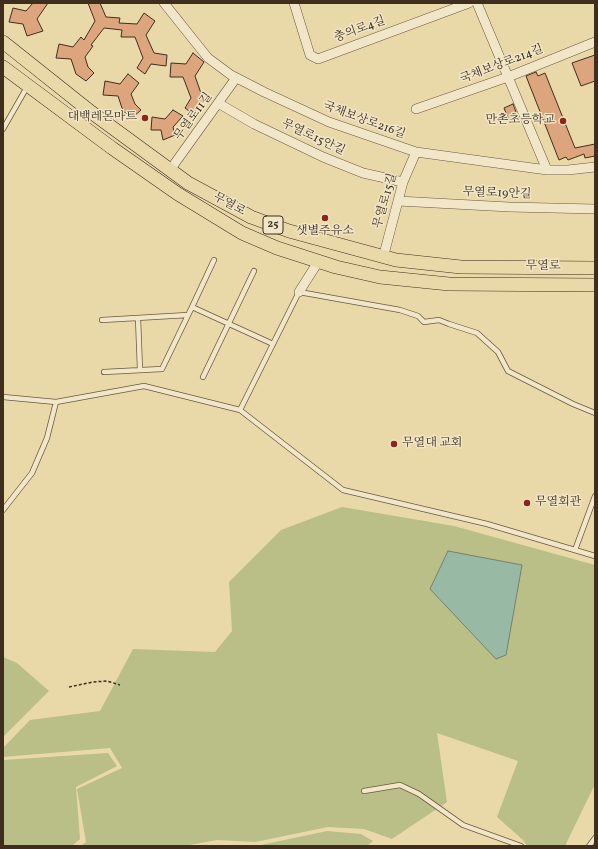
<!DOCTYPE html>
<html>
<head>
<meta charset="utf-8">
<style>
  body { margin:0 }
  #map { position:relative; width:598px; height:849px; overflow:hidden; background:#e9d9a9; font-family:Vollkorn,serif }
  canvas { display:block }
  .frame { position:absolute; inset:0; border:4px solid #3f2e1e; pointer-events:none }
</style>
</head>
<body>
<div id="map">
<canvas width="598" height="849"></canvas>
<div class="frame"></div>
</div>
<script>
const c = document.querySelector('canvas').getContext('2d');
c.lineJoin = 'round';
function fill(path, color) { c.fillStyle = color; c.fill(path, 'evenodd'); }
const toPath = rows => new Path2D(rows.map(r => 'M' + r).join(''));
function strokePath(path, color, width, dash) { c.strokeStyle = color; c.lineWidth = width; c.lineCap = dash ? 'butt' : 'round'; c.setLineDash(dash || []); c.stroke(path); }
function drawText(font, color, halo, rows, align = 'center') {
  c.font = font + ' Vollkorn,"Noto Serif KR",serif'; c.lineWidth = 3; c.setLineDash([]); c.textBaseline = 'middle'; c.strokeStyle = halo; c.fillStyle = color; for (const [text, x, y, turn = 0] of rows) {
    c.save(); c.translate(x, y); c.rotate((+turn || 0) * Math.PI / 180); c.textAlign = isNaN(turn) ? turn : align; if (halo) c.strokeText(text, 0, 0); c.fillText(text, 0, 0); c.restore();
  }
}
fill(toPath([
  [342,507,454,526,595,565,595,784,565,846,527,846,523,840,497,817,518,761,437,733,447,802,392,839,364,829,328,827,255,842,217,840,184,846,81,846,86,842,77,789,122,768,110,748,3,757,3,748,30,720,100,711,133,649,215,652,232,631,229,582,281,530],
  [3,657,17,663,49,691,3,737],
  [108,753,117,766,76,787,80,839,72,846,3,846,3,760],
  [327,831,361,834,373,841,367,846,211,846,215,845,256,846]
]), '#b9bf86');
const water = toPath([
  [448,551,522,565,506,655,496,659,430,589,448,551]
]);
fill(water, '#98baa5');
strokePath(water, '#74826f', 1);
const building = toPath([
  [33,3,48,3,37,19,43,31,27,36,23,24,9,22,13,8,26,11,33,3],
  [88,3,100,3,106,17,120,18,119,23,137,24,144,13,155,21,146,35,154,53,167,55,166,66,151,64,145,74,137,68,143,58,135,37,121,37,122,30,104,28,91,45,93,46,85,57,88,67,94,73,86,81,76,74,71,59,56,58,59,44,73,47,81,37,84,40,95,21,88,3],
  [193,53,204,62,195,76,203,99,193,114,185,108,191,98,183,77,170,77,171,63,186,64,193,53],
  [595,55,595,81,581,86,572,63,595,55],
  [536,72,538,76,545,73,575,148,595,144,595,156,585,158,584,154,568,160,566,157,559,160,526,76,536,72],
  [128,74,139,83,131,94,135,104,141,110,132,118,123,111,118,96,103,95,105,81,120,84,128,74],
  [513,104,519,120,510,123,504,108,513,104],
  [173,110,183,116,173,127,175,135,163,140,161,130,151,130,152,117,165,119,173,110]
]);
fill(building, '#dda57e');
strokePath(building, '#3f2e1e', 1);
const lane = toPath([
  [3,129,27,87],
  [192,307,214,260],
  [138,318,140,370],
  [102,320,188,315],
  [104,372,162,369,192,307,273,344],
  [203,377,254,271],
  [3,397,56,402,144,386,240,410,343,490,487,524,595,556],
  [240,410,299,292,400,310,418,316,424,322,439,320,449,324,477,333,498,352,508,371,573,404,595,413],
  [3,510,32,473,47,438,56,402],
  [575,550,595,496],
  [364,791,400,785,419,794,463,825,521,846],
  [589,846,595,838]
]);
const street = toPath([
  [164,3,208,58,231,75,264,92,329,122,416,152,547,170,568,170,595,167],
  [294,3,310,55,318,59,469,3],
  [477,3,547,170],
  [218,103,254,124,323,157,363,173,403,182],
  [416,109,508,77,595,42],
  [170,170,236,78],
  [398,201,509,207,595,209],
  [383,258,403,182,416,152],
  [299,292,318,262]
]);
const primary = toPath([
  [3,42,91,112,188,183,251,217,289,231,396,260,461,267,595,268],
  [3,67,112,148,178,194,242,233,277,248,336,267,380,277,449,284,595,285]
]);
strokePath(lane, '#6a5941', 6);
strokePath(street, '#6a5941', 10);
strokePath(primary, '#3f2e1e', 14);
strokePath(toPath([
  [69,687,93,682,107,681,120,685]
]), '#3f2e1e', 1.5, [3, 2]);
strokePath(lane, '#f1e6c7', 4.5);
strokePath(street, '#f1e6c7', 9);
strokePath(primary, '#e9d9a9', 13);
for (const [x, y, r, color] of [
  [145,118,4,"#8f2418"],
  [563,121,4,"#8f2418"],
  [325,218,4,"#8f2418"],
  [394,444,4,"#8f2418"],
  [527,503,4,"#8f2418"]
]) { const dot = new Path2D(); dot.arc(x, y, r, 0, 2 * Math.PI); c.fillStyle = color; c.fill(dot); strokePath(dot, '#f1e6c7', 1.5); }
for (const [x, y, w] of [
  [273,225,20]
]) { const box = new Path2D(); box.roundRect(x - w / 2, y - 9, w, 18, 3); c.fillStyle = '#f1e6c7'; c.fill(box); strokePath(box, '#3f2e1e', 1); }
drawText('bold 11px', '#3f2e1e', null, [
  ["25",273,225]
]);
drawText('12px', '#3f2e1e', '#f1e6c7', [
  ["충의로4길",360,30,-20],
  ["국채보상로214길",502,65,-21],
  ["무열로11길",194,117,-54],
  ["국채보상로216길",364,121,20],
  ["무열로15안길",313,138,25],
  ["무열로19안길",497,194,2],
  ["무열로15길",386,201,-74],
  ["무열로",229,205,28],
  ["무열로",543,267]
]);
drawText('12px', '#3f2e1e', '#f1e6c7', [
  ["대백레몬마트",137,118],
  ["만촌초등학교",555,121],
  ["샛별주유소",325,232,"center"],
  ["무열대 교회",402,444,"left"],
  ["무열회관",535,503,"left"]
], 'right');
</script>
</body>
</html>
